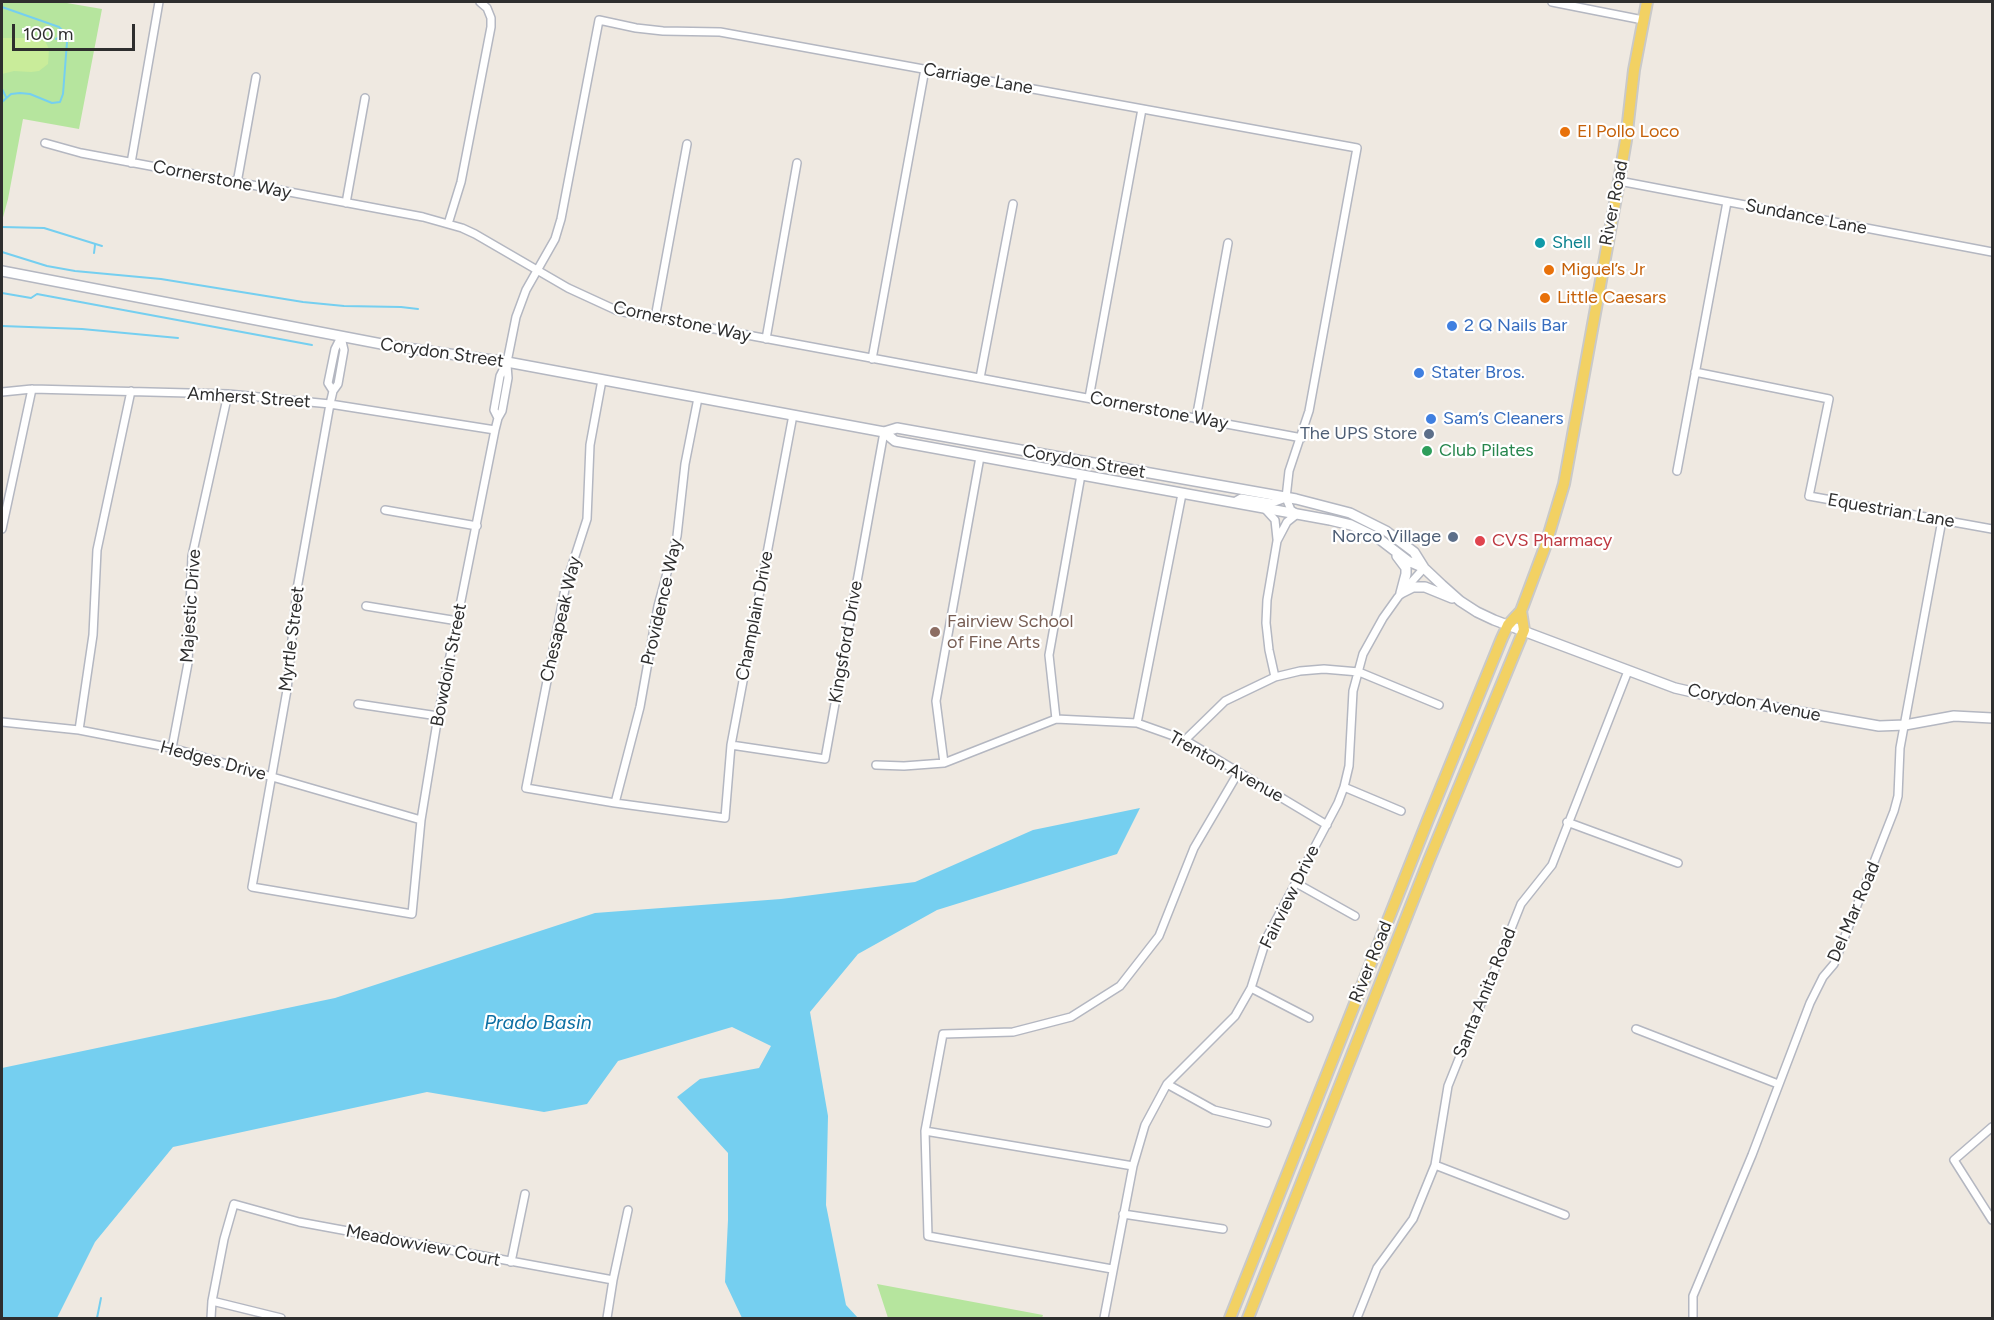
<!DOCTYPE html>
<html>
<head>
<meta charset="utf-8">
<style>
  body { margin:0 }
  #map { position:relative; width:1994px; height:1320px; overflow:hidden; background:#efe9e1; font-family:Figtree,sans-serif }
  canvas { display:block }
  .frame { position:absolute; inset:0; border:3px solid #2e2e2e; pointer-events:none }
  .scale { position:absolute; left:12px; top:24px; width:123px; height:27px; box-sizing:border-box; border:3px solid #2e2e2e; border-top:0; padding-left:8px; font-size:18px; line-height:21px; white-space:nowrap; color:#2e2e2e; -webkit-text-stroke:4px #fff; paint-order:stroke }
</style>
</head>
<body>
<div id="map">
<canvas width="1994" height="1320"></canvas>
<div class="frame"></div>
<div class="scale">100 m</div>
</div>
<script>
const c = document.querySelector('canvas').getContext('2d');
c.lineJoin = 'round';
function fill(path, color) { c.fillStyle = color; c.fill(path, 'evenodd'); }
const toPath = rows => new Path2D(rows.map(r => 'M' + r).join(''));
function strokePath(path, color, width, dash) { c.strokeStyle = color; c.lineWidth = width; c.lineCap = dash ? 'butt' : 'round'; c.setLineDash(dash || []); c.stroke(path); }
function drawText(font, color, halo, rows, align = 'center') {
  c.font = font + ' Figtree,sans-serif'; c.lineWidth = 4.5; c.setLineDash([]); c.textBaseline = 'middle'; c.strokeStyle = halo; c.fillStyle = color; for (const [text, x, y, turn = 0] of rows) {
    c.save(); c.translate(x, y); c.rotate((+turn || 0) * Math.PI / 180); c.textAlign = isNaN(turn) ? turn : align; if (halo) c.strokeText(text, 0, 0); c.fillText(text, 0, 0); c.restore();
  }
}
fill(toPath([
  [2,2,61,2,102,9,79,129,23,119,8,199,2,221],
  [877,1284,1043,1315,1042,1318,888,1318]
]), '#b6e59e');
fill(toPath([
  [2,38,34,38,45,41,49,49,48,64,39,71,31,72,14,71,2,74]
]), '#c9ec9a');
fill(toPath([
  [1140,808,1117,854,937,910,858,954,810,1012,828,1116,826,1205,846,1305,858,1318,742,1318,725,1282,728,1220,728,1153,677,1097,700,1079,759,1068,771,1046,732,1027,618,1061,587,1104,544,1112,427,1092,173,1147,95,1242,57,1318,2,1318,2,1068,335,998,595,913,781,899,915,882,1033,830]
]), '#75cff0');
strokePath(toPath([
  [2,7,59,27,65,33,67,42,63,94,60,102,52,103,30,94,20,93,11,94,2,102],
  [56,39,65,33],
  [2,89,6,97],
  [2,227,44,228,102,246],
  [2,252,47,266,75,271,161,279,303,302,344,306,401,307,418,309],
  [94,253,95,245],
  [2,293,31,298,37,294,312,345],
  [2,326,82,329,178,338],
  [97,1318,101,1298]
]), '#75cff0', 2);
const street = toPath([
  [1552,2,1643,20],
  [45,143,81,153,423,217,462,228,475,234,568,288,618,311,1302,438],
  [131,163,159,2],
  [1619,181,1992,252],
  [237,183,256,77],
  [346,203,365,98],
  [448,224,461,182,491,27,491,18,487,8,480,2],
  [655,318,687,144],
  [341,337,344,350,338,384,333,391,330,404,297,589,287,690,252,887,412,914,421,820,438,716,495,430,498,418,502,411,508,378,507,365],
  [766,339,797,163],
  [872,359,925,69],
  [1695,372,1829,399,1809,496,1992,529],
  [980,378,1013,204],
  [602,380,590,445,587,519,566,584,526,788,615,803,725,818,731,745,793,415],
  [333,391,328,383,335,349,341,337],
  [2,392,32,389,228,394,330,404,495,430],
  [1089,398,1142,109],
  [498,418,494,410,500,376,507,362,516,317,526,290,555,239,561,219,599,20,636,28,663,31,720,32,1357,148,1309,411,1289,471,1286,498,1291,510,1297,514,1287,522,1277,541,1267,600,1266,623,1269,650,1275,677],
  [1196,419,1228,243],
  [1677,471,1727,202],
  [1234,502,1241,498,1272,503,1286,498],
  [1265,509,1275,520,1277,539],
  [385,510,477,526],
  [2,529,32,389],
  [366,606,458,621],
  [358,704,438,716],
  [1056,719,1049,655,1081,475],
  [2,722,79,730,172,748,421,820],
  [1137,723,1182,494],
  [79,730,93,635,97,550,131,391],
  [1185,740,1225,701,1275,677,1300,671,1324,669,1359,672,1439,705],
  [731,745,825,759,884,432],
  [172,748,188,663,192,556,228,394],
  [944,763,936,701,980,457],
  [876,765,904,766,944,763,1056,719,1137,723,1185,740,1327,825],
  [1344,787,1401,811],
  [615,803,640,707,658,606,677,536,685,464,698,398],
  [1567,822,1678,863],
  [1296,883,1355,916],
  [1251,988,1309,1018],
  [1636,1029,1778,1084],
  [1167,1084,1214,1110,1267,1123],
  [1992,1127,1954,1160,1992,1220],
  [925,1131,1133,1166],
  [1435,1165,1565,1215],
  [1123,1214,1223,1229],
  [511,1262,525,1194],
  [1112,1269,928,1236,925,1131,943,1034,1013,1032,1071,1017,1120,986,1159,936,1194,848,1238,773],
  [212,1301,281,1318],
  [211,1318,212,1301,224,1239,234,1204,299,1222,613,1280],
  [607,1318,613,1280,628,1210],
  [1104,1318,1133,1166,1145,1125,1167,1084,1235,1016,1251,988,1267,937,1338,803,1344,787,1349,766,1353,691,1363,654,1383,618,1398,597,1424,568],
  [1357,1318,1377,1268,1413,1219,1435,1165,1448,1086,1521,904,1552,865,1628,671],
  [1693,1318,1693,1296,1752,1155,1810,1003,1823,977,1834,964,1894,811,1898,796,1900,748,1942,520]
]);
const secondary = toPath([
  [2,271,392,346,507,362,884,432,895,441,1330,520,1351,525,1378,538,1408,561,1424,568],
  [884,432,897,428,1296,499,1350,513,1386,531,1414,552,1424,568,1442,585,1460,601,1477,612,1494,620,1675,688,1710,696,1879,726,1905,725,1954,716,1992,718],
  [1397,556,1406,568,1406,574,1401,593],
  [1401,593,1413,587,1425,587,1452,598]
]);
const primary = toPath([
  [1230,1318,1427,822,1502,638,1508,625,1521,611,1545,547,1564,484,1619,181,1626,140,1634,70,1647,2],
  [1248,1318,1429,860,1524,630,1521,611]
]);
strokePath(street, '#b4b7c1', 10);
strokePath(secondary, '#b4b7c1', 12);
strokePath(primary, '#c9c9c9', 14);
strokePath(street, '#fff', 7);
strokePath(secondary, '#fff', 9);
strokePath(primary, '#f2d163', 10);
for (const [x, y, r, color] of [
  [1565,132,6,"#e8710a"],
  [1540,243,6,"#0f9aa8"],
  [1549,270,6,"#e8710a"],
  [1545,298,6,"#e8710a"],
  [1452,326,6,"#3f7fe0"],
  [1419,373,6,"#3f7fe0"],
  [1431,419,6,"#3f7fe0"],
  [1429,434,6,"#5c6f8a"],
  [1427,451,6,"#2e9e5b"],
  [1453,537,6,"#5c6f8a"],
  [1480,541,6,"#e0444e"],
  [935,632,6,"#8d6e63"]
]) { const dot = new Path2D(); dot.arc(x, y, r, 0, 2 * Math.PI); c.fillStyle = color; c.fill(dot); strokePath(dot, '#fff', 2); }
drawText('18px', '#2e2e2e', '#fff', [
  ["Carriage Lane",978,79,10],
  ["Cornerstone Way",222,180,11],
  ["River Road",1614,203,-79],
  ["Sundance Lane",1806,217,11],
  ["Cornerstone Way",682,322,12],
  ["Corydon Street",442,353,8],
  ["Amherst Street",249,398,4],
  ["Cornerstone Way",1159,411,11],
  ["Corydon Street",1084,462,10],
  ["Equestrian Lane",1891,511,10],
  ["Providence Way",662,602,-77],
  ["Majestic Drive",191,606,-86],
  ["Champlain Drive",755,616,-79],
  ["Chesapeak Way",561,619,-77],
  ["Myrtle Street",292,639,-83],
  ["Kingsford Drive",846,642,-80],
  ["Bowdoin Street",449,665,-79],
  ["Corydon Avenue",1754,703,11],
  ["Hedges Drive",213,761,15],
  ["Trenton Avenue",1226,767,29],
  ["Fairview Drive",1290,897,-64],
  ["Del Mar Road",1854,912,-67],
  ["River Road",1371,962,-68],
  ["Santa Anita Road",1485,993,-68],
  ["Meadowview Court",423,1246,11]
]);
drawText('18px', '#c56008', '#fff', [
  ["El Pollo Loco",1577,132],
  ["Miguel’s Jr",1561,270],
  ["Little Caesars",1557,298]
], 'left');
drawText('18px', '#0d838f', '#fff', [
  ["Shell",1552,243]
], 'left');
drawText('18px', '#366cbe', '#fff', [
  ["2 Q Nails Bar",1464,326],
  ["Stater Bros.",1431,373],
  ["Sam’s Cleaners",1443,419]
], 'left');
drawText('18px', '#4e5e75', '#fff', [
  ["The UPS Store",1417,434],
  ["Norco Village",1441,537]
], 'right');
drawText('18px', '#27864d', '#fff', [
  ["Club Pilates",1439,451]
], 'left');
drawText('18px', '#be3a42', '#fff', [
  ["CVS Pharmacy",1492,541]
], 'left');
drawText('18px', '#785e54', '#fff', [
  ["Fairview School",947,622],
  ["of Fine Arts",947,643]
], 'left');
drawText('italic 20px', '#0d6fa3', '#fff', [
  ["Prado Basin",538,1023]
]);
</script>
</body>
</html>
